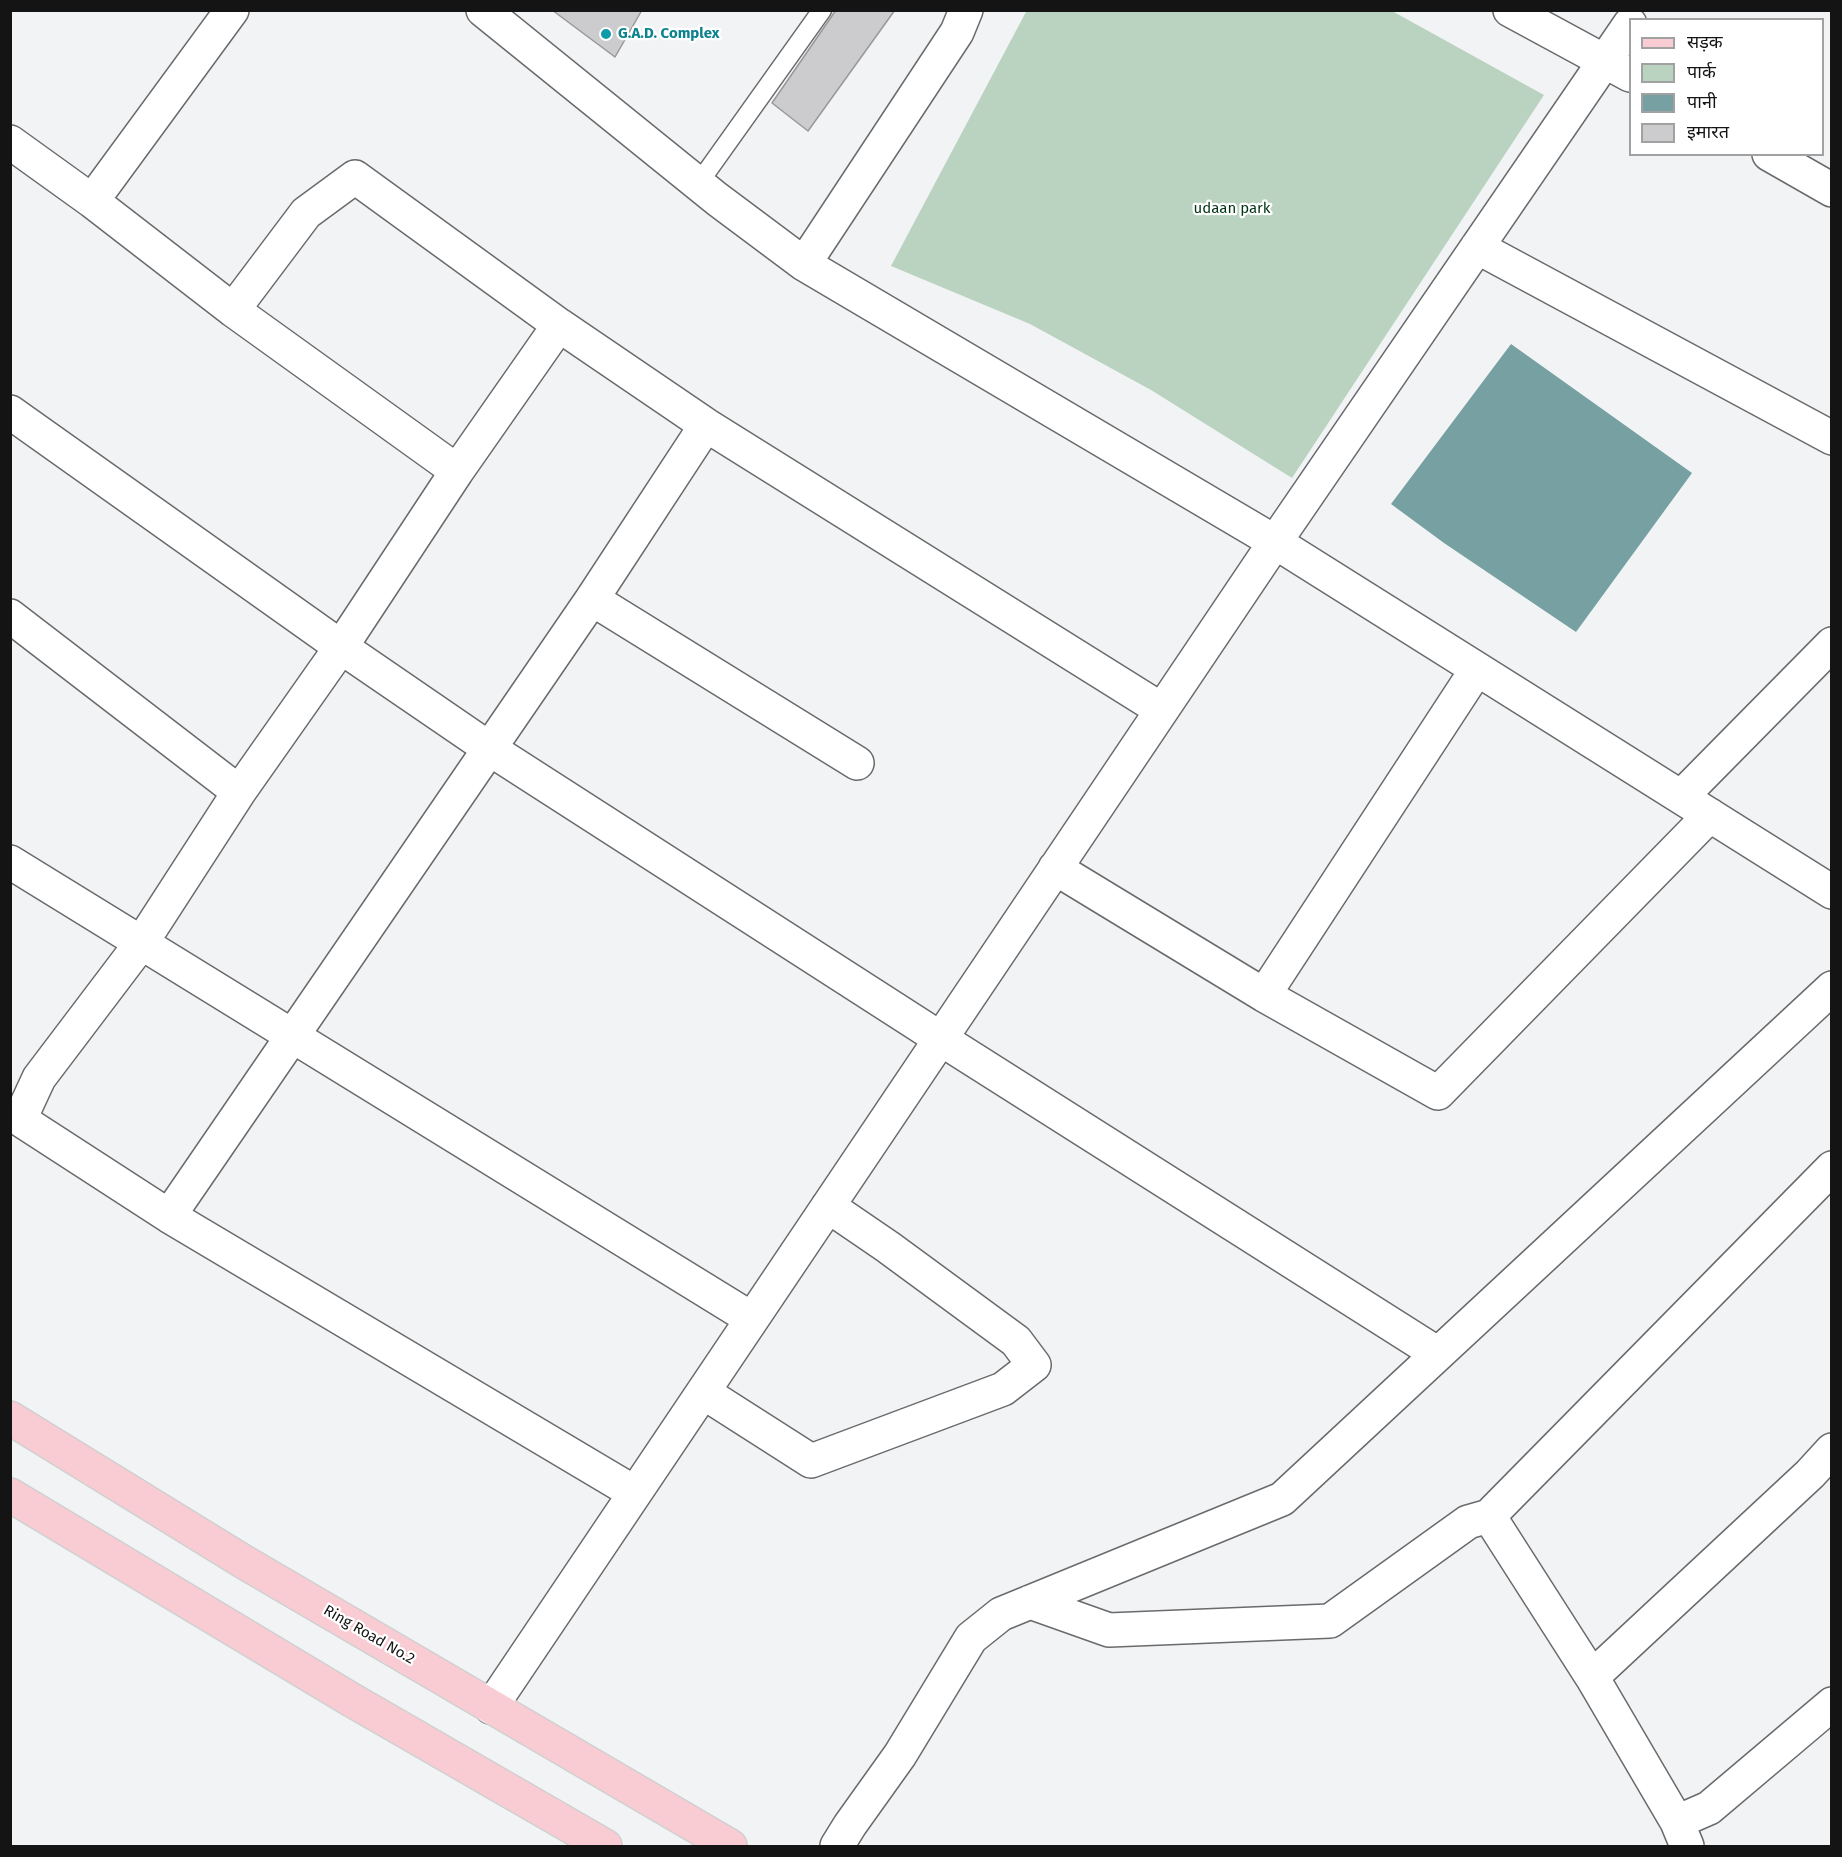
<!DOCTYPE html>
<html>
<head>
<meta charset="utf-8">
<style>
  body { margin:0 }
  #map { position:relative; width:1842px; height:1857px; overflow:hidden; background:#f2f3f5; font-family:"Fira Sans","Noto Sans Devanagari",sans-serif }
  canvas { display:block }
  .frame { position:absolute; inset:0; border:12px solid #141415; pointer-events:none }
  .legend { position:absolute; left:1629px; top:18px; width:195px; height:138px; box-sizing:border-box; background:#fff; border:2px solid #a1a1a1; margin:0; padding:8px 10px; list-style:none; font-size:18px; color:#141415 }
  .legend li { display:flex; align-items:center; gap:12px; height:30px }
  .legend b { width:30px; border:2px solid #a1a1a1 }
</style>
</head>
<body>
<div id="map">
<canvas width="1842" height="1857"></canvas>
<div class="frame"></div>
<ul class="legend">
<li><b style="height:8px;background:#f9ccd4"></b>सड़क</li>
<li><b style="height:16px;background:#bad3c0"></b>पार्क</li>
<li><b style="height:16px;background:#76a0a1"></b>पानी</li>
<li><b style="height:16px;background:#cccbcd"></b>इमारत</li>
</ul>
</div>
<script>
const c = document.querySelector('canvas').getContext('2d');
c.lineJoin = 'round';
function fill(path, color) { c.fillStyle = color; c.fill(path, 'evenodd'); }
const toPath = rows => new Path2D(rows.map(r => 'M' + r).join(''));
function strokePath(path, color, width, dash) { c.strokeStyle = color; c.lineWidth = width; c.lineCap = dash ? 'butt' : 'round'; c.setLineDash(dash || []); c.stroke(path); }
function drawText(font, color, halo, rows, align = 'center') {
  c.font = font + ' "Fira Sans",sans-serif'; c.lineWidth = 4.5; c.setLineDash([]); c.textBaseline = 'middle'; c.strokeStyle = halo; c.fillStyle = color; for (const [text, x, y, turn = 0] of rows) {
    c.save(); c.translate(x, y); c.rotate((+turn || 0) * Math.PI / 180); c.textAlign = isNaN(turn) ? turn : align; if (halo) c.strokeText(text, 0, 0); c.fillText(text, 0, 0); c.restore();
  }
}
fill(toPath([
  [1027,10,1392,11,1544,95,1292,478,1151,390,1030,324,891,266]
]), '#bad3c0');
fill(toPath([
  [1511,344,1692,473,1576,632,1444,543,1391,504]
]), '#76a0a1');
const building = toPath([
  [552,10,642,10,615,57,552,10],
  [836,10,895,10,808,131,772,103,836,10]
]);
fill(building, '#cccbcd');
strokePath(building, '#989799', 1.5);
const lane = toPath([
  [698,184,822,10]
]);
const street = toPath([
  [483,10,717,199,804,264,1275,542,1832,892],
  [1510,10,1630,75],
  [10,142,92,201,233,310,457,471],
  [1769,154,1832,190],
  [92,201,232,10],
  [1477,247,1832,438],
  [804,264,957,32,966,10],
  [233,310,306,213,355,177,559,325,706,425,1162,710],
  [10,412,341,647,490,749,941,1039,1438,1354],
  [592,599,857,763],
  [10,616,239,792],
  [1681,797,1832,644],
  [10,862,752,1319],
  [1055,868,1264,995,1438,1093,1710,815],
  [1264,995,1477,669],
  [10,1113,169,1216,635,1493],
  [20,1119,39,1078,142,942,239,792,341,647,457,471,559,325],
  [169,1216,592,599,706,425],
  [703,1392,811,1461,1003,1389,1034,1365,1016,1341,888,1247,828,1206],
  [1489,1516,1592,1677,1677,1822,1687,1846],
  [1030,1602,1109,1630,1330,1621,1468,1522,1489,1516,1832,1168],
  [1592,1677,1810,1474,1832,1450],
  [491,1707,1275,542,1630,24],
  [1677,1822,1709,1808,1832,1704],
  [837,1846,850,1825,900,1755,971,1638,1001,1614,1282,1499,1832,988]
]);
const primary = toPath([
  [10,1418,244,1562,730,1846],
  [10,1495,350,1699,605,1846]
]);
strokePath(lane, '#696a6c', 21);
strokePath(street, '#696a6c', 36);
strokePath(primary, '#d0d0d0', 36);
strokePath(lane, '#fff', 18);
strokePath(street, '#fff', 33);
strokePath(primary, '#f9ccd4', 33);
for (const [x, y, r, color] of [
  [606,34,6,"#0f9aa8"]
]) { const dot = new Path2D(); dot.arc(x, y, r, 0, 2 * Math.PI); c.fillStyle = color; c.fill(dot); strokePath(dot, '#fff', 2); }
drawText('bold 15px', '#0d838f', '#fff', [
  ["G.A.D. Complex",618,34]
], 'left');
drawText('15px', '#003315', '#fff', [
  ["udaan park",1232,209]
]);
drawText('15px', '#141415', '#fff', [
  ["Ring Road No.2",369,1635,30]
]);
</script>
</body>
</html>
